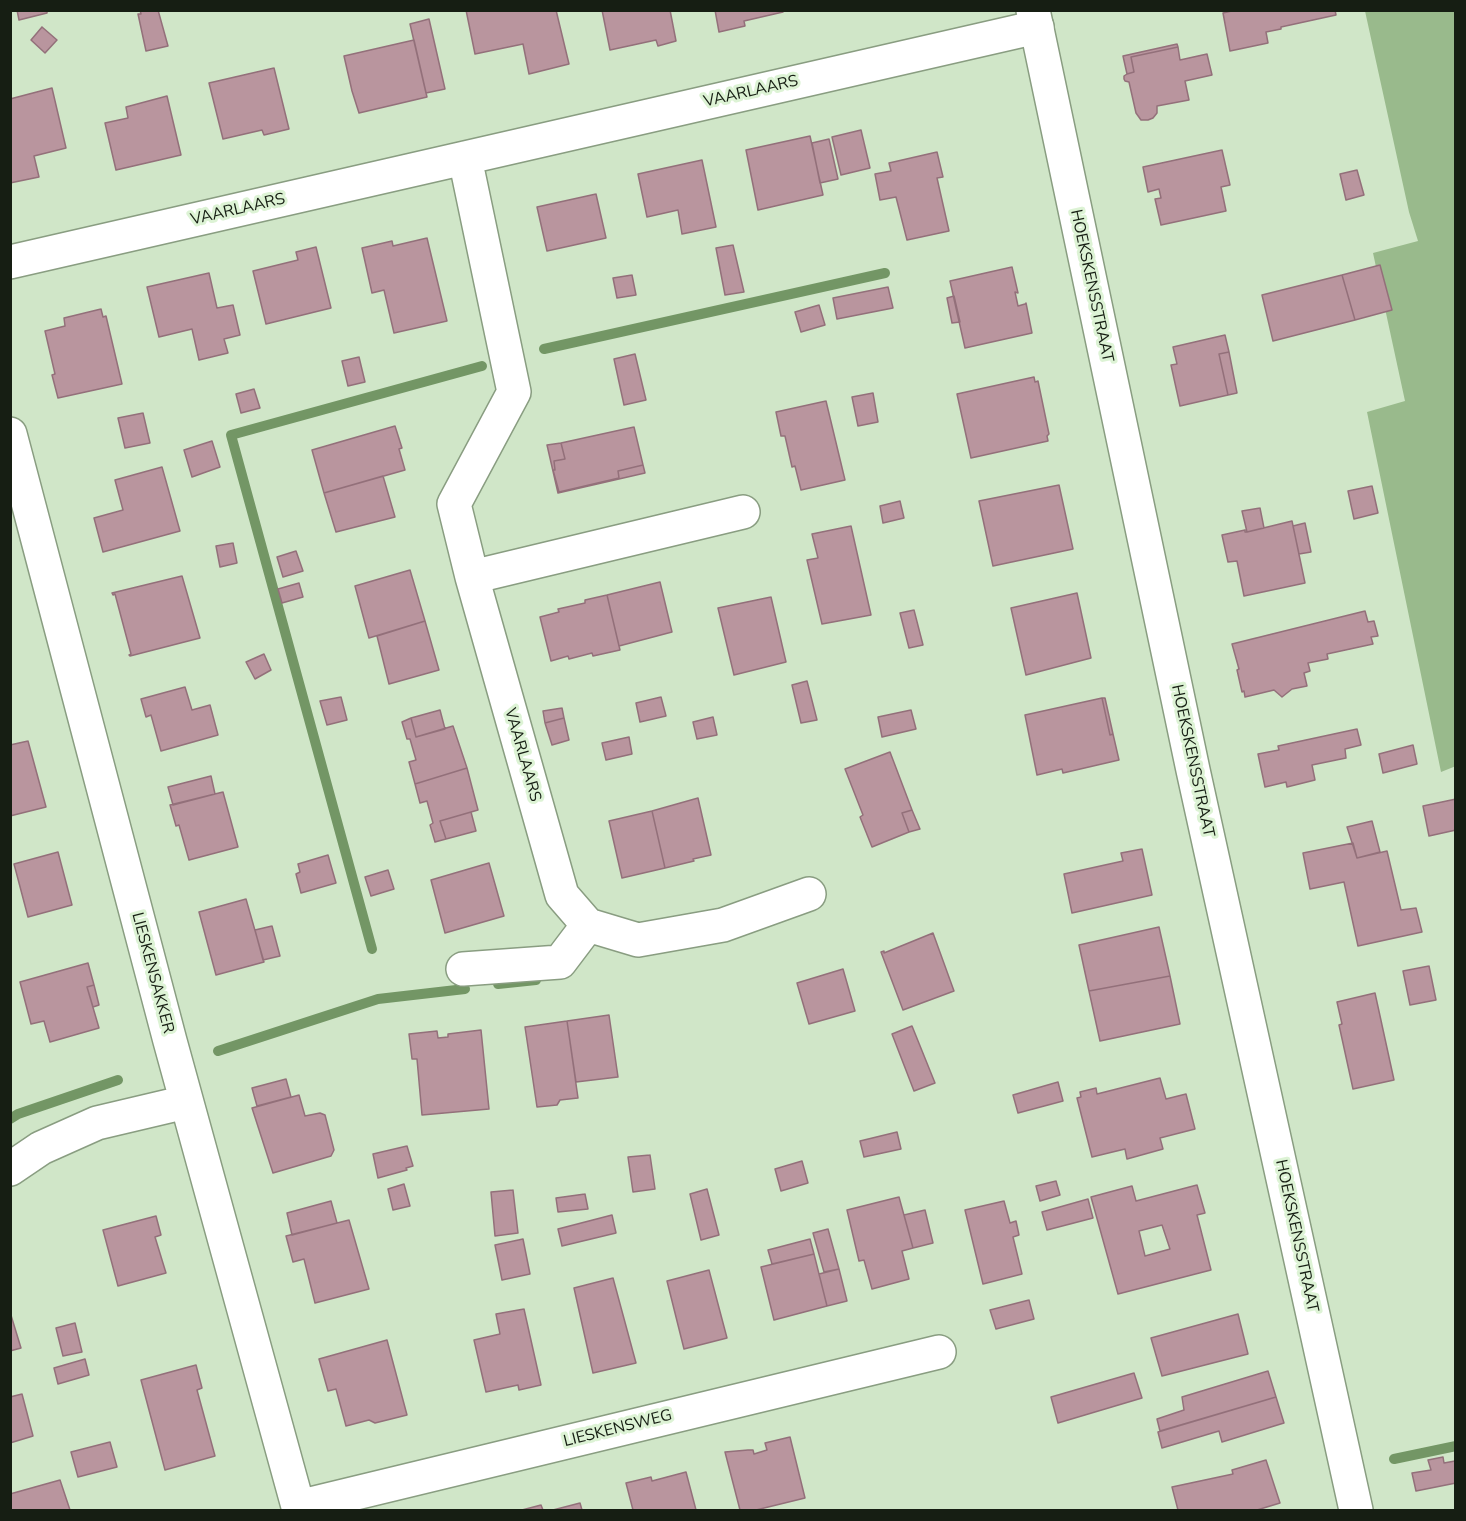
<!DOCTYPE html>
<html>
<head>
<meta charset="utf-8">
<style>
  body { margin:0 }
  #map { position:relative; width:1466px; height:1521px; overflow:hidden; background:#d0e6c8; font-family:"Nunito Sans",sans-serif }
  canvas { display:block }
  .frame { position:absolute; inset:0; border:12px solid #161e13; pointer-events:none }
</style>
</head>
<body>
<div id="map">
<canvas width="1466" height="1521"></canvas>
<div class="frame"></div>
</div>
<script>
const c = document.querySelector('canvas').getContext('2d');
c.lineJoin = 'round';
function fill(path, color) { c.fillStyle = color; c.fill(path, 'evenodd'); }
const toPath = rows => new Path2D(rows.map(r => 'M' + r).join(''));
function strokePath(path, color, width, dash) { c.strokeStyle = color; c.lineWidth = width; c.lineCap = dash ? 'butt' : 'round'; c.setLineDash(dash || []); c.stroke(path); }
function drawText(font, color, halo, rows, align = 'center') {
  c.font = font + ' "Nunito Sans",sans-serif'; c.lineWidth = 6; c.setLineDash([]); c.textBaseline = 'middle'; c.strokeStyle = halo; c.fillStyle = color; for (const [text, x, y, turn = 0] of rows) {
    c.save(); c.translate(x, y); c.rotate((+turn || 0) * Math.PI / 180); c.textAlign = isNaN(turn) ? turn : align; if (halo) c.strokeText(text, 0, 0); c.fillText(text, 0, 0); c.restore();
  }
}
fill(toPath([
  [1365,11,1455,11,1456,766,1441,772,1367,412,1405,401,1373,253,1418,241,1409,212]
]), '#99ba8c');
strokePath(toPath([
  [544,349,885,273],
  [372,949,231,435,482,366],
  [498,984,536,980],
  [218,1051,378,999,465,989],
  [10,1119,18,1114,118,1080],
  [1394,1459,1456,1446]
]), '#739665', 10);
const building = toPath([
  [17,10,47,10,47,13,19,20,17,10],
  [140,10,158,10,168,46,146,51,138,14,141,14,140,10],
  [466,10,556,10,569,64,529,74,523,44,475,54,466,10],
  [602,10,670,10,676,41,658,46,656,40,610,50,602,10],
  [715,10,782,10,783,12,744,21,745,26,719,32,715,10],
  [1236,10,1335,10,1336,15,1281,27,1281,29,1266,32,1268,43,1230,51,1223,13,1236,10],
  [429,19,445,89,426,93,410,24,429,19],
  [42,27,57,40,45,53,31,40,42,27],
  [414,40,427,97,359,113,352,91,344,56,414,40],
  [1177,44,1178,47,1131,57,1134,72,1127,74,1123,56,1177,44],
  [1178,47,1180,60,1207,54,1212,75,1185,81,1189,100,1157,106,1157,113,1153,118,1148,120,1141,120,1136,113,1129,82,1125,81,1124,79,1124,76,1127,74,1134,72,1131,57,1178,47],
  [274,68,289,129,264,135,262,130,223,139,209,83,274,68],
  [52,88,66,148,34,156,39,177,10,183,10,99,52,88],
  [167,96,181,155,116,170,105,123,128,118,126,107,167,96],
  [861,130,870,168,841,175,832,137,861,130],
  [810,136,823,195,758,210,746,150,810,136],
  [829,139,838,179,820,183,812,143,829,139],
  [1222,150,1230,185,1221,187,1226,211,1161,225,1155,199,1161,198,1159,189,1148,192,1143,167,1222,150],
  [937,152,943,177,937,178,949,231,907,240,896,197,880,200,875,174,891,171,889,163,937,152],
  [702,160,716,227,682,234,678,210,647,217,638,174,702,160],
  [1357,170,1364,195,1346,200,1340,174,1357,170],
  [596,194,606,238,547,251,537,207,596,194],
  [427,238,447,321,394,333,384,290,372,293,362,248,392,241,393,246,427,238],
  [733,245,744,292,725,295,716,248,733,245],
  [316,247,331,308,266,324,253,271,298,260,296,252,316,247],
  [1380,265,1392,310,1355,320,1342,275,1380,265],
  [1012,267,1018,293,1015,292,1018,306,1025,304,1026,303,1032,333,965,348,950,281,1012,267],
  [209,273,217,308,233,305,240,335,224,339,228,353,199,360,192,329,159,337,147,287,209,273],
  [632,275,636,295,617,298,613,278,632,275],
  [1342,275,1355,320,1273,341,1262,295,1342,275],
  [888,287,893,308,837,319,833,298,888,287],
  [954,296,960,322,952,323,947,298,954,296],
  [819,305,825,325,801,332,795,312,819,305],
  [101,309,103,317,106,316,122,384,58,398,52,375,55,374,45,331,65,326,64,318,101,309],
  [1225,335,1229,352,1219,354,1228,395,1180,406,1171,365,1177,364,1173,347,1225,335],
  [1229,352,1237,393,1228,395,1219,354,1229,352],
  [635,354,646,400,624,405,614,359,635,354],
  [359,357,365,382,348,386,342,361,359,357],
  [1034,377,1035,382,1038,381,1049,434,1047,436,1048,441,971,458,957,394,1034,377],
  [254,389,260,408,241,413,236,394,254,389],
  [873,393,878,422,858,426,852,397,873,393],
  [826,401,845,480,801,490,795,466,792,467,785,436,781,436,776,412,826,401],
  [143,413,150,443,125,448,118,418,143,413],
  [395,426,402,448,399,449,405,470,324,493,312,450,395,426],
  [634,427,643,465,618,471,619,478,559,492,553,470,555,470,554,461,565,459,561,443,634,427],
  [212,441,220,467,192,477,184,450,212,441],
  [561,443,565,459,554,461,555,470,553,470,559,492,619,478,618,471,643,465,645,473,558,493,547,445,561,443],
  [162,467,180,531,103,552,94,518,123,510,115,480,162,467],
  [383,476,395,517,336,532,324,493,383,476],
  [1059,485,1073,549,993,566,979,501,1059,485],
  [1372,486,1378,513,1354,519,1348,491,1372,486],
  [900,501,904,518,883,523,880,506,900,501],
  [1260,508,1264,528,1247,532,1242,511,1260,508],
  [1292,521,1305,583,1244,596,1237,561,1228,562,1222,535,1245,530,1245,532,1247,532,1292,521],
  [1305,523,1311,552,1299,554,1293,526,1305,523],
  [851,526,871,615,822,624,807,560,818,558,812,534,851,526],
  [233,543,237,563,220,567,216,546,233,543],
  [296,551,303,571,283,577,277,557,296,551],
  [410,570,425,621,369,638,355,586,410,570],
  [182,576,200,638,130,656,129,655,131,654,115,594,113,595,112,593,182,576],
  [660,582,672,632,619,646,607,595,660,582],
  [299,583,303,597,282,603,278,589,299,583],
  [1077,593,1091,658,1026,675,1011,608,1077,593],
  [607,595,620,650,593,656,592,653,569,659,568,656,551,661,540,617,559,612,558,609,585,603,585,600,607,595],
  [771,597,786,662,734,675,718,608,771,597],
  [914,610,923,645,909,648,900,613,914,610],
  [1365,611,1368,622,1374,621,1378,636,1371,637,1373,644,1327,654,1328,659,1308,663,1310,671,1304,673,1307,686,1292,689,1282,697,1274,690,1245,697,1244,691,1242,692,1237,670,1239,669,1232,644,1365,611],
  [425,621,439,670,389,684,377,636,425,621],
  [264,654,271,670,255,679,246,662,264,654],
  [807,681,817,720,801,723,792,685,807,681],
  [185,687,192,710,210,705,218,735,161,751,151,715,146,717,141,699,185,687],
  [341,697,347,720,327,725,320,701,341,697],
  [661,697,666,716,640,722,636,703,661,697],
  [1102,698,1110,735,1113,734,1119,760,1063,773,1062,769,1037,775,1025,715,1102,698],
  [1102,698,1105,698,1113,734,1110,735,1102,698],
  [562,708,564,718,545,723,543,711,562,708],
  [440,710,445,729,416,737,411,718,440,710],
  [911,710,916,729,882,737,878,717,911,710],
  [713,717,717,735,697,739,693,722,713,717],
  [411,718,416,737,453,726,467,768,415,784,409,762,416,760,410,739,407,739,402,722,411,718],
  [564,718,569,740,552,745,545,723,564,718],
  [1357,729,1361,745,1345,749,1346,758,1312,765,1315,780,1287,787,1286,782,1265,787,1258,754,1279,750,1278,746,1357,729],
  [629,737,632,754,606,760,602,743,629,737],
  [28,741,46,807,10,816,10,745,28,741],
  [1413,745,1417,764,1383,773,1379,754,1413,745],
  [890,752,912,810,902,813,909,832,872,847,860,817,863,815,845,769,890,752],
  [467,768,478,810,440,821,446,839,435,842,430,825,433,823,427,801,420,803,415,784,467,768],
  [211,776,215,794,173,805,168,787,211,776],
  [223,792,238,847,189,860,179,825,176,826,170,805,223,792],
  [698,798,711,855,693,859,694,861,665,868,652,811,698,798],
  [1456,799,1456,830,1429,836,1423,806,1456,799],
  [912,810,920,829,909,832,902,813,912,810],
  [652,811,665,868,622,878,609,821,652,811],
  [471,812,476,831,446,839,440,821,471,812],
  [1372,821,1380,852,1357,858,1347,827,1372,821],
  [1353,843,1357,858,1387,851,1401,910,1416,908,1422,932,1358,946,1344,882,1310,889,1303,853,1353,843],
  [1142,849,1152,895,1072,913,1064,874,1123,861,1121,853,1142,849],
  [58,852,72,905,28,917,14,864,58,852],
  [328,855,336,883,301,893,296,874,300,872,298,864,328,855],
  [489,863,504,916,445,933,431,880,489,863],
  [388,870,394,889,371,896,365,877,388,870],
  [246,899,264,962,216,975,199,912,246,899],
  [272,926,280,956,263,960,255,930,272,926],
  [1159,927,1170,976,1089,991,1079,945,1159,927],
  [933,933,954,991,903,1010,881,952,884,951,884,953,933,933],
  [88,963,94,985,87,987,99,1028,50,1042,44,1021,31,1024,20,982,88,963],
  [1429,966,1436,1000,1410,1005,1403,971,1429,966],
  [843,969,855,1011,809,1024,797,983,843,969],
  [1170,976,1180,1024,1100,1041,1089,991,1170,976],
  [94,985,99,1005,93,1007,87,987,94,985],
  [1375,993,1394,1080,1353,1089,1339,1025,1342,1024,1337,1002,1375,993],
  [609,1015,618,1077,576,1082,567,1021,609,1015],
  [567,1021,578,1098,560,1100,557,1105,537,1107,525,1027,567,1021],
  [912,1026,935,1083,914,1091,892,1034,912,1026],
  [481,1030,489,1109,422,1115,417,1059,412,1059,409,1034,437,1031,438,1038,448,1037,448,1034,481,1030],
  [1160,1078,1166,1099,1186,1094,1195,1129,1160,1138,1163,1149,1127,1159,1125,1149,1092,1157,1077,1098,1081,1097,1080,1092,1096,1088,1097,1094,1160,1078],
  [286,1079,291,1097,257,1106,252,1088,286,1079],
  [1058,1082,1063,1101,1018,1113,1013,1095,1058,1082],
  [299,1095,305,1116,320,1113,325,1115,334,1150,331,1156,273,1173,252,1108,299,1095],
  [897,1132,901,1149,864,1157,860,1141,897,1132],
  [407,1146,413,1166,406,1168,407,1170,378,1178,373,1154,407,1146],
  [650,1155,655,1189,633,1192,628,1157,650,1155],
  [802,1161,808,1183,781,1191,775,1169,802,1161],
  [1056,1181,1060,1195,1040,1201,1036,1186,1056,1181],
  [404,1184,410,1206,393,1210,388,1189,404,1184],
  [1197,1185,1205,1213,1197,1215,1211,1270,1118,1294,1091,1197,1132,1186,1136,1201,1197,1185],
  [1162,1225,1170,1249,1145,1256,1139,1231,1162,1225],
  [707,1189,719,1235,701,1240,690,1194,707,1189],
  [513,1190,518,1233,495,1236,491,1192,513,1190],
  [585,1194,588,1209,558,1212,556,1198,585,1194],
  [899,1197,913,1248,902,1251,909,1279,872,1289,864,1260,859,1261,847,1210,899,1197],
  [1088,1199,1093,1218,1047,1230,1042,1212,1088,1199],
  [331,1201,337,1223,292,1235,287,1213,331,1201],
  [1004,1201,1010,1223,1016,1221,1019,1235,1013,1237,1022,1274,983,1284,965,1210,1004,1201],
  [925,1210,933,1243,913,1248,904,1215,925,1210],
  [612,1215,616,1233,562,1246,558,1229,612,1215],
  [156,1216,161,1235,155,1237,166,1273,118,1286,103,1230,156,1216],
  [349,1220,369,1289,315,1303,304,1259,293,1262,286,1236,349,1220],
  [828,1229,839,1269,824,1272,813,1233,828,1229],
  [523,1239,530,1274,502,1280,495,1245,523,1239],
  [810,1239,814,1254,772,1264,768,1250,810,1239],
  [814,1254,827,1306,774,1320,761,1267,814,1254],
  [839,1269,847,1301,827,1306,819,1274,839,1269],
  [709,1270,727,1338,684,1349,667,1281,709,1270],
  [613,1278,636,1363,593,1373,574,1288,613,1278],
  [1029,1300,1034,1319,996,1329,990,1310,1029,1300],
  [524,1309,541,1385,519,1390,518,1385,486,1392,474,1340,500,1334,496,1314,524,1309],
  [10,1312,21,1348,10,1351,10,1312],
  [1238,1314,1248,1354,1162,1376,1151,1338,1238,1314],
  [75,1323,82,1352,63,1356,56,1328,75,1323],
  [387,1340,407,1415,375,1423,369,1420,346,1426,336,1389,328,1391,319,1359,387,1340],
  [85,1359,89,1375,58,1384,54,1368,85,1359],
  [196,1365,202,1388,197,1390,215,1456,165,1470,141,1380,196,1365],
  [1268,1371,1276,1397,1160,1431,1157,1419,1184,1410,1182,1397,1268,1371],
  [1134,1373,1142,1398,1058,1423,1051,1397,1134,1373],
  [22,1394,33,1436,10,1443,10,1397,22,1394],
  [1276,1397,1284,1423,1222,1442,1219,1431,1162,1448,1158,1432,1276,1397],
  [790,1437,805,1498,756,1510,740,1510,725,1452,748,1450,753,1450,754,1454,767,1450,765,1443,790,1437],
  [110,1442,117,1467,78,1477,71,1452,110,1442],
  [1443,1457,1444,1463,1455,1461,1456,1483,1416,1491,1412,1473,1431,1470,1428,1460,1443,1457],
  [1266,1460,1280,1503,1257,1510,1178,1510,1172,1487,1233,1474,1232,1470,1266,1460],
  [686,1472,696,1510,633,1510,626,1483,651,1477,652,1481,686,1472],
  [60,1480,70,1510,10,1510,10,1494,60,1480],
  [580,1503,582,1510,553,1510,580,1503],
  [541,1505,543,1510,522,1510,541,1505]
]);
fill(building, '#b9959e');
strokePath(building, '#93707a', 1.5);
const street = toPath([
  [465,158,514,392,454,504,472,577,562,895,588,925,638,940,723,925,809,894],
  [10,262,1037,27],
  [10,434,170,1041,299,1510],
  [472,577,743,512],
  [463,969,560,962,588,925],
  [10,1169,41,1148,97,1123,186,1102],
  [298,1507,939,1352]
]);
const secondary = toPath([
  [1033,10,1193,770,1356,1510]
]);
strokePath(street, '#899d81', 36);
strokePath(secondary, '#899d81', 36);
strokePath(street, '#fff', 33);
strokePath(secondary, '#fff', 33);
drawText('16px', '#161e13', '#ddf3d5', [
  ["VAARLAARS",751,92,-13],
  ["VAARLAARS",238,210,-13],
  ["HOEKSKENSSTRAAT",1091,286,78],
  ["VAARLAARS",522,755,74],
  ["HOEKSKENSSTRAAT",1192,761,78],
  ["LIESKENSAKKER",152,973,75],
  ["HOEKSKENSSTRAAT",1296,1236,78],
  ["LIESKENSWEG",618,1429,-14]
]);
</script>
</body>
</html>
